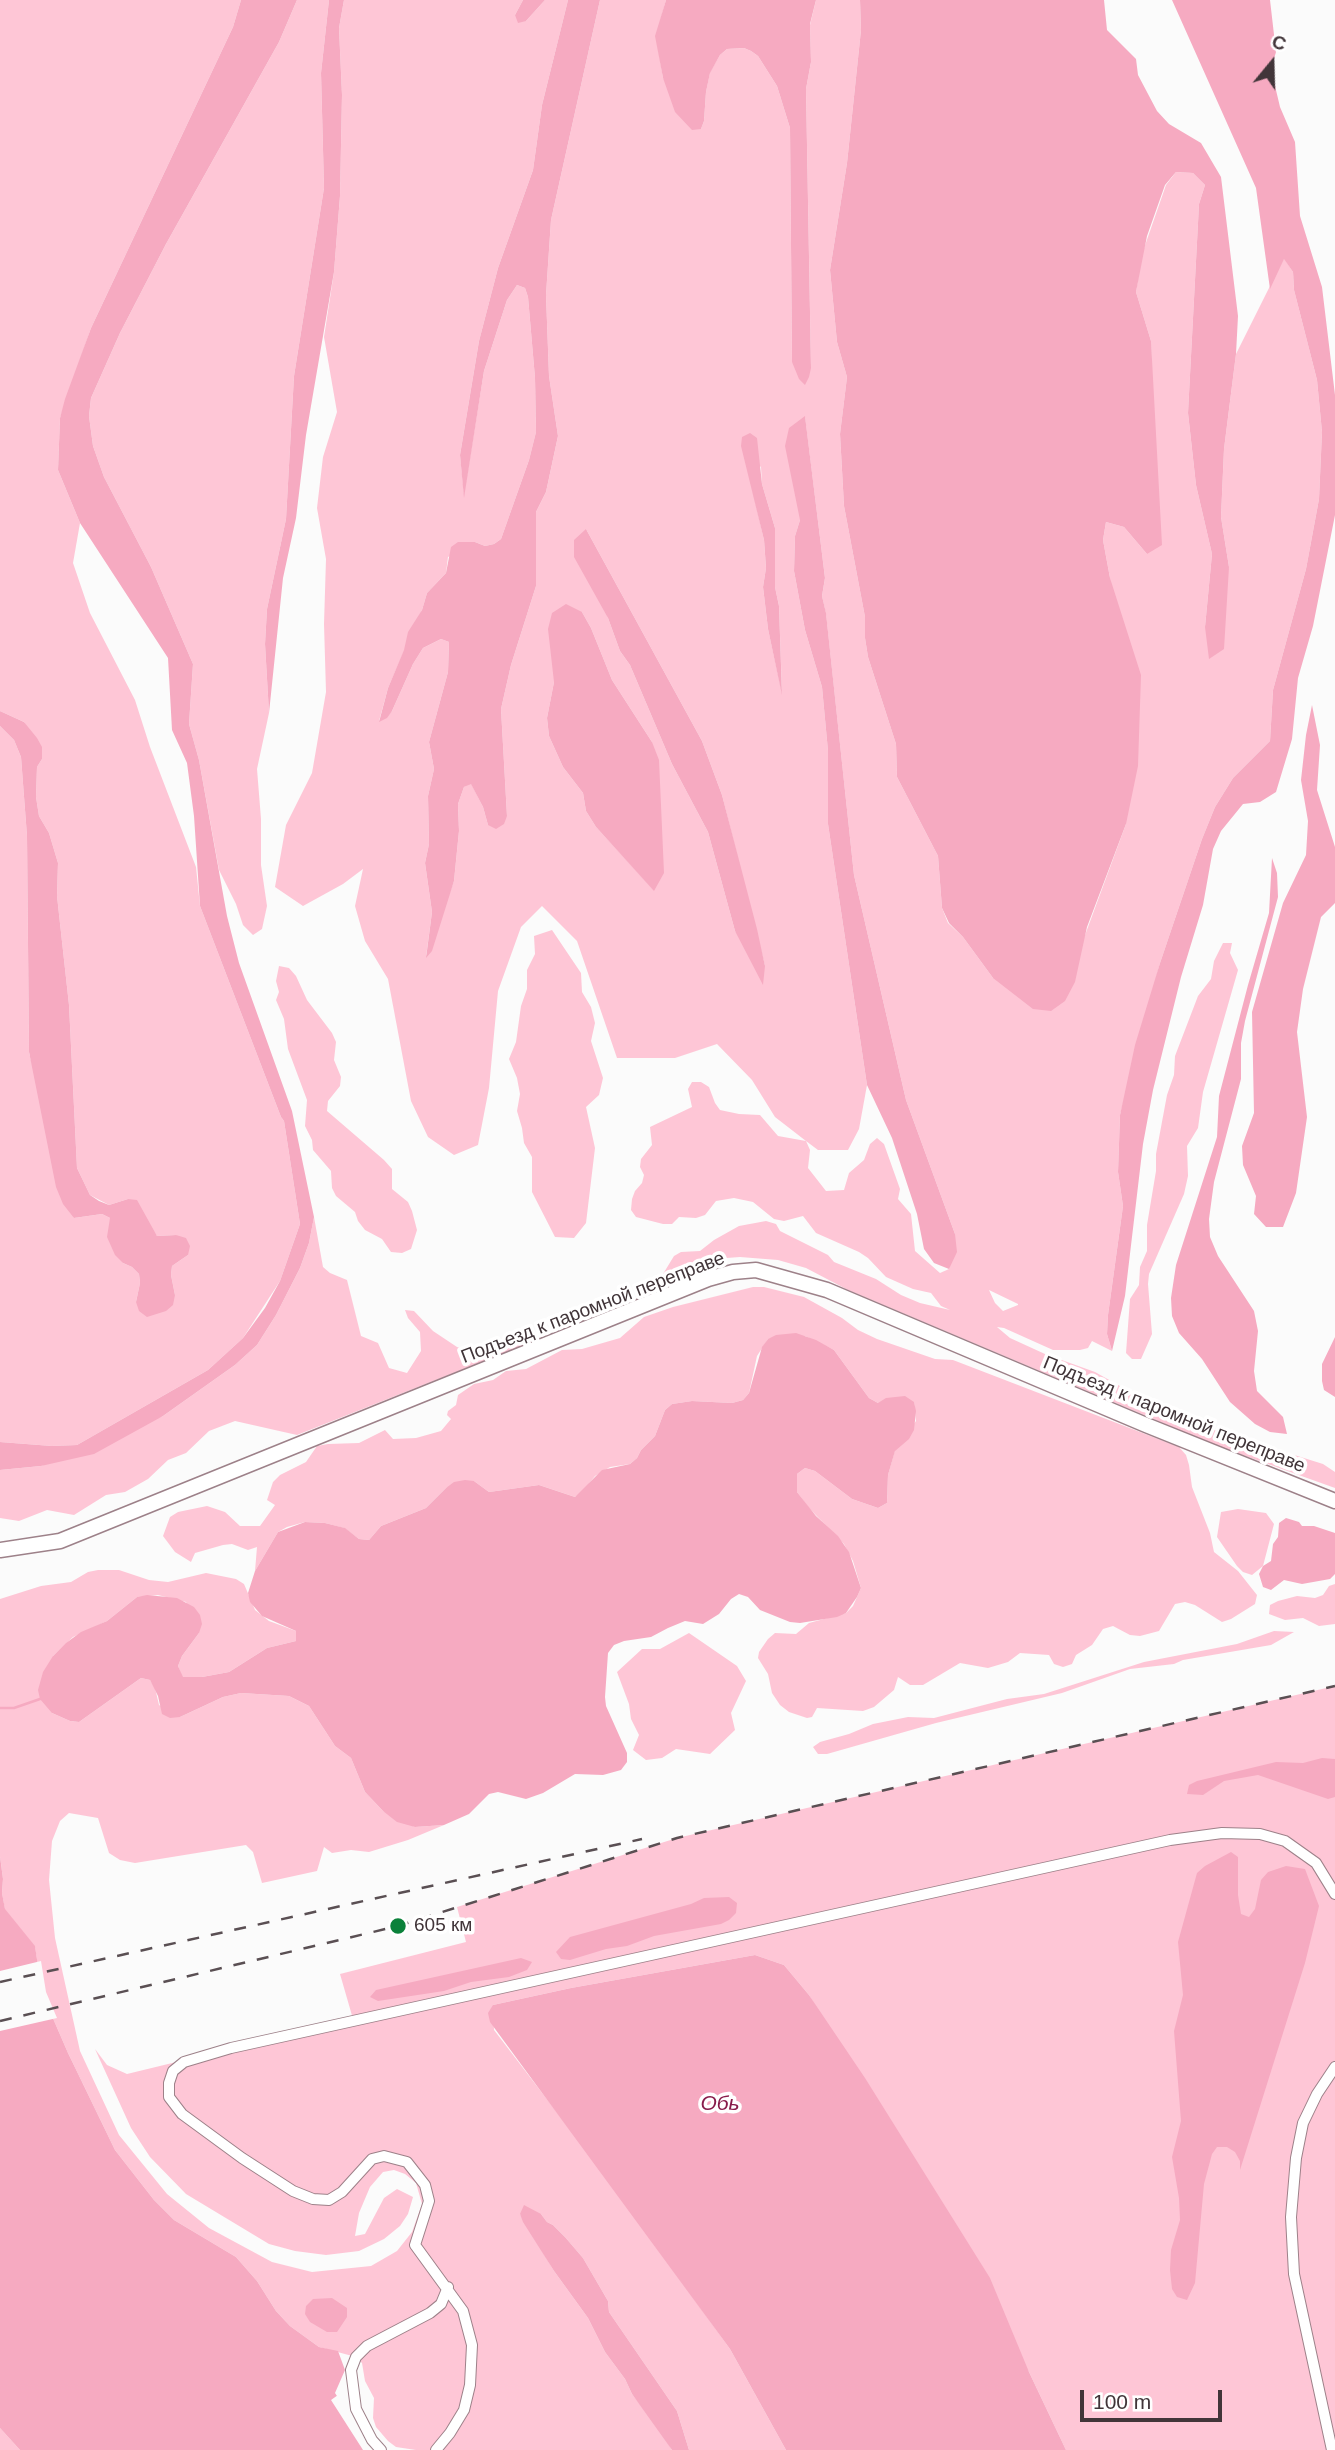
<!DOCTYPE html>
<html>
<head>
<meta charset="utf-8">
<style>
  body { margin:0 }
  #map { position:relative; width:1335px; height:2450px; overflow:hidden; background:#fbfbfb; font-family:Arial,sans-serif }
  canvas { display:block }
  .north { position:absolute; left:1237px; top:28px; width:70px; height:70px; -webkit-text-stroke:5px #fff; paint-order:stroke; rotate:19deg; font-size:19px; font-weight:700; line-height:28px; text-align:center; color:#413539 }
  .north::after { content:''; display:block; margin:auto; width:24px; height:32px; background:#413539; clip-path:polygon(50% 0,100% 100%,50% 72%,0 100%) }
  .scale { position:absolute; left:1080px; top:2390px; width:142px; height:32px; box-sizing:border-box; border:4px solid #413539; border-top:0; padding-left:9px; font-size:21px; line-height:24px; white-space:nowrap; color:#413539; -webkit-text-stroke:5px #fff; paint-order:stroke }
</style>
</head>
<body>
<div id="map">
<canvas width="1335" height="2450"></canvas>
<div class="north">С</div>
<div class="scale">100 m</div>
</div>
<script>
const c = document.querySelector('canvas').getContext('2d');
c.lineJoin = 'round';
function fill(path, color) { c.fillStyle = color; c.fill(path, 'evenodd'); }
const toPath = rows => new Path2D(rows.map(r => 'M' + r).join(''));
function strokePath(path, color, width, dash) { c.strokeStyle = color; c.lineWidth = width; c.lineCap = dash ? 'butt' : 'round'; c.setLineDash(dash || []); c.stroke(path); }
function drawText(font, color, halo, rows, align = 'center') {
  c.font = font + ' Arial,sans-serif'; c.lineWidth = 7; c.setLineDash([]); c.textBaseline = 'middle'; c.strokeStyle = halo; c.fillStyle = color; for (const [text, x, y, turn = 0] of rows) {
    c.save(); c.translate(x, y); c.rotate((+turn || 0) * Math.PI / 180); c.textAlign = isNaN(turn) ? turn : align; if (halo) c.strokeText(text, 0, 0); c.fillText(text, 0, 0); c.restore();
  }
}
fill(toPath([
  [0,0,241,0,233,27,91,328,60,418,58,470,80,523,73,563,90,613,135,700,150,747,196,867,200,906,281,1117,284,1121,300,1224,280,1281,243,1338,208,1370,77,1445,52,1446,0,1442,0,726,14,740,21,757,27,836,29,1053,74,1218,102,1214,110,1218,123,1263,132,1267,139,1274,140,1283,136,1302,175,1295,171,1275,172,1266,188,1255,176,1235,157,1236,128,1199,109,1205,90,1195,77,1168,69,1005,57,896,58,863,49,833,39,816,36,797,37,767,42,759,24,722,0,711],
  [297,0,329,0,321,73,324,188,294,376,286,519,267,609,265,644,269,713,257,769,261,819,261,865,267,906,262,929,253,935,243,925,236,904,219,870,199,760,189,724,193,664,151,567,104,477,93,446,89,416,91,398,120,333,166,244,279,42],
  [344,0,523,0,515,15,526,21,545,0,568,0,542,105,533,170,498,268,479,341,460,455,464,494,484,371,507,300,517,285,525,288,528,297,535,378,536,432,529,460,501,539,494,544,485,546,475,542,448,557,446,573,427,593,422,610,388,688,379,721,392,711,413,664,423,648,441,639,449,642,448,672,429,742,434,769,428,796,429,844,425,863,432,912,426,957,454,881,459,831,458,804,464,787,471,783,483,807,488,825,507,816,501,709,511,665,536,586,536,512,546,492,558,436,549,376,546,295,551,220,600,0,666,0,656,36,663,78,701,129,704,121,706,92,710,72,720,55,727,49,744,48,751,51,758,56,777,86,790,128,792,362,811,368,806,89,811,62,810,25,816,0,860,0,861,30,847,163,830,270,837,342,847,377,840,434,844,506,865,617,865,638,868,657,896,744,897,777,938,856,942,908,948,923,963,937,993,978,1081,946,1126,824,1110,578,1103,540,1106,522,1124,527,1147,554,1152,393,1151,341,1136,292,1142,254,1166,185,1176,172,1193,173,1205,185,1199,204,1188,413,1196,485,1212,554,1205,627,1229,567,1221,517,1224,449,1236,354,1284,258,1293,272,1294,290,1317,380,1322,432,1319,499,1306,569,1273,690,1270,741,1233,778,1215,807,1202,839,1160,963,1120,1115,1118,1172,1123,1206,1108,1315,1107,1334,1112,1351,1092,1341,1088,1348,1080,1350,1053,1350,1004,1328,997,1327,1010,1338,1045,1354,1095,1372,1127,1390,1183,1412,1205,1427,1323,1464,1335,1472,1335,1488,1215,1445,848,1290,806,1268,778,1260,740,1257,713,1259,687,1269,674,1282,665,1284,663,1274,674,1256,681,1252,700,1251,714,1240,739,1226,766,1221,776,1224,780,1231,828,1255,834,1262,876,1279,901,1295,920,1303,950,1310,941,1306,931,1293,913,1289,886,1277,868,1258,859,1252,816,1233,803,1216,784,1221,774,1219,753,1202,734,1198,716,1201,705,1215,696,1218,679,1217,672,1224,663,1224,636,1217,631,1210,632,1199,635,1191,642,1183,644,1175,640,1167,641,1159,652,1145,650,1127,692,1107,688,1089,692,1082,701,1082,709,1087,715,1103,720,1110,739,1114,760,1115,778,1136,806,1141,775,1117,752,1080,717,1044,675,1058,617,1058,577,941,542,906,521,927,498,991,489,1088,478,1145,454,1155,428,1137,411,1101,388,979,365,941,355,906,363,869,343,884,303,906,275,887,286,825,312,773,326,692,324,624,326,559,317,508,323,457,337,412,324,337,334,272,340,196,342,95,339,28],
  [805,417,825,578,822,596,826,614,854,875,906,1100,955,1234,949,1269,940,1273,915,1251,911,1214,898,1199,900,1189,884,1144,877,1138,870,1144,864,1160,849,1173,844,1190,826,1191,808,1168,810,1150,806,1141,818,1150,848,1150,859,1129,867,1085,828,824,828,751,822,687,805,630,794,571,795,536,800,520],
  [744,453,761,467,762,484,775,528,775,587,779,606,782,693,768,629,763,587,766,568,764,540],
  [586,529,702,741,722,795,765,966,735,931,708,832,672,764,630,665,620,651,608,618],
  [582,612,591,628,612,680,652,742,654,890,596,827,586,811,583,793,563,767,549,736,547,718,554,682],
  [989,1290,1018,1304,1018,1305,1003,1311,995,1303],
  [552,930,581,973,582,992,591,1007,595,1023,591,1041,603,1078,599,1095,586,1107,595,1148,586,1223,574,1238,555,1237,532,1192,532,1157,524,1143,522,1128,517,1111,520,1094,517,1078,509,1059,516,1042,521,1006,527,989,527,970,535,954,534,936],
  [1223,943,1232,943,1230,953,1238,970,1203,1092,1198,1128,1187,1146,1188,1176,1184,1194,1149,1274,1148,1284,1152,1334,1141,1359,1132,1359,1126,1353,1130,1299,1139,1285,1140,1267,1147,1251,1147,1225,1156,1171,1156,1154,1167,1095,1174,1075,1175,1056,1198,996,1211,979,1214,961],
  [279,966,289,968,296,976,307,1000,332,1033,336,1042,334,1060,341,1077,340,1086,328,1101,327,1111,384,1160,392,1169,392,1189,408,1202,412,1211,417,1230,411,1249,402,1253,391,1252,382,1239,365,1230,358,1221,355,1212,336,1196,332,1188,331,1171,313,1150,312,1140,305,1126,307,1100,288,1049,284,1019,276,1000,279,992,276,981],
  [314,1217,323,1267,330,1273,347,1280,361,1336,378,1343,389,1368,407,1373,421,1351,420,1332,408,1318,405,1310,414,1311,433,1331,457,1347,463,1349,496,1341,539,1339,297,1435,235,1421,209,1431,186,1453,168,1460,148,1479,125,1492,106,1495,74,1515,47,1510,19,1521,0,1518,0,1470,41,1466,163,1416,235,1365,257,1345,276,1315,300,1268,309,1243],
  [753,1287,764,1287,804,1297,842,1318,858,1330,877,1339,935,1359,953,1360,1179,1447,1186,1455,1189,1465,1192,1487,1210,1533,1214,1552,1238,1571,1257,1595,1255,1604,1231,1619,1222,1622,1195,1605,1185,1602,1175,1604,1159,1631,1140,1636,1130,1635,1113,1626,1103,1629,1092,1645,1076,1655,1072,1664,1063,1667,1054,1664,1049,1655,1020,1653,1008,1662,988,1668,960,1663,923,1685,910,1685,898,1677,894,1690,874,1707,863,1711,817,1708,812,1717,807,1718,789,1712,780,1705,772,1693,768,1674,758,1658,759,1652,768,1639,775,1633,796,1634,809,1623,846,1613,853,1606,861,1588,853,1561,844,1544,809,1508,797,1492,797,1474,805,1468,815,1471,852,1499,878,1508,887,1503,888,1475,895,1450,916,1421,914,1402,878,1403,869,1398,834,1350,805,1336,768,1339,757,1356,749,1393,743,1400,732,1403,692,1401,672,1404,665,1410,655,1436,641,1450,637,1458,630,1464,610,1467,595,1476,583,1491,575,1497,539,1485,489,1492,474,1481,446,1488,426,1508,381,1526,369,1540,359,1539,344,1528,325,1523,305,1522,287,1527,278,1532,255,1571,257,1547,248,1550,232,1544,223,1545,195,1553,191,1562,175,1552,163,1536,170,1517,178,1512,207,1506,225,1512,240,1526,260,1526,275,1505,267,1500,273,1482,280,1475,306,1462,317,1446,328,1444,359,1443,385,1430,393,1439,416,1438,441,1431,451,1419,447,1415,448,1411,456,1405,458,1395,474,1384,493,1380,506,1371,526,1369,562,1350,582,1349,620,1338,644,1317,673,1307],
  [1238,1509,1266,1513,1274,1524,1263,1566,1252,1575,1243,1572,1237,1566,1217,1537,1221,1512],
  [98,1570,119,1570,149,1580,168,1582,206,1573,236,1579,244,1584,255,1610,269,1621,296,1631,296,1641,267,1648,229,1672,202,1677,182,1677,178,1666,182,1656,199,1633,186,1602,158,1595,137,1597,107,1621,73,1637,53,1656,52,1713,70,1721,79,1722,141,1678,150,1680,155,1688,159,1705,180,1717,223,1697,241,1693,289,1696,309,1706,335,1746,351,1758,365,1792,383,1811,415,1827,444,1825,408,1840,369,1852,351,1850,332,1853,324,1847,317,1871,262,1883,253,1852,246,1845,135,1863,120,1860,109,1853,98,1818,69,1813,60,1821,52,1841,49,1880,55,1938,80,2051,119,2135,167,2194,209,2228,272,2262,312,2272,371,2266,397,2251,412,2232,422,2204,416,2183,405,2174,394,2170,383,2172,370,2187,359,2213,355,2236,365,2234,384,2198,397,2189,413,2197,408,2214,400,2226,384,2239,359,2251,326,2255,295,2251,269,2244,186,2194,150,2157,131,2128,95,2049,107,2065,127,2074,353,2019,340,1974,466,1942,457,1907,677,1838,1335,1686,1335,2450,1066,2450,1029,2372,809,1995,784,1965,755,1955,571,1988,502,2003,493,2005,494,2030,604,2174,730,2349,786,2450,689,2450,677,2411,609,2312,608,2301,583,2258,565,2237,553,2225,547,2222,541,2214,520,2214,554,2271,588,2318,605,2352,625,2379,632,2394,661,2431,672,2450,416,2450,396,2447,388,2441,376,2427,373,2418,374,2398,365,2381,362,2363,356,2357,319,2347,290,2326,276,2311,257,2281,236,2257,174,2220,154,2200,115,2150,68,2053,42,1993,35,1947,5,1910,2,1893,3,1879,0,1856,0,1599,41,1586,71,1582,88,1572],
  [1335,1584,1335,1624,1319,1626,1303,1618,1285,1620,1269,1614,1270,1605,1278,1601,1297,1596,1315,1598,1323,1595,1329,1586],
  [1274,1631,1294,1632,1271,1645,1183,1660,1174,1664,1130,1669,1062,1693,936,1723,827,1754,818,1754,813,1747,820,1742,849,1734,873,1724,908,1717,934,1718,1007,1699,1044,1694,1144,1662,1237,1644],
  [689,1633,737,1666,746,1681,731,1713,735,1730,710,1754,676,1749,662,1758,646,1760,633,1750,639,1735,631,1719,629,1704,617,1672,642,1649,660,1649],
  [0,2428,20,2450,0,2450]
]), '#fec6d6');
fill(toPath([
  [241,0,297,0,279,42,166,244,120,333,91,398,89,416,93,446,104,477,151,567,193,664,189,724,199,760,227,916,239,963,292,1111,314,1217,309,1243,300,1268,276,1315,257,1345,235,1365,163,1416,94,1454,41,1466,0,1470,0,1442,52,1446,77,1445,208,1370,243,1338,265,1308,280,1281,300,1224,284,1121,281,1117,200,906,194,816,187,763,172,730,168,658,80,523,58,470,60,418,65,399,91,328,233,27],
  [329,0,344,0,339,28,342,95,340,196,334,272,306,435,296,518,283,578,269,713,265,644,267,609,286,519,294,376,324,188,321,73],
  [523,0,545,0,526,21,518,23,515,15],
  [568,0,600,0,551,220,546,295,549,376,558,436,546,492,536,512,536,586,511,665,501,709,507,816,504,824,496,829,488,825,483,807,471,784,464,787,458,804,459,831,454,881,432,951,426,958,432,912,425,863,429,844,428,796,434,769,429,742,448,672,449,642,441,639,423,648,413,664,392,711,387,718,379,722,388,688,404,650,408,632,422,610,427,593,446,573,451,547,458,542,475,542,485,546,494,544,501,539,529,460,536,432,535,378,528,297,525,288,517,285,507,300,484,371,464,498,460,455,479,341,498,268,533,170,542,105],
  [666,0,816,0,810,24,811,62,806,89,811,368,809,377,805,385,799,379,792,362,790,128,777,86,758,56,751,51,744,48,727,49,720,55,710,73,706,92,704,121,701,129,692,130,675,112,663,78,655,36],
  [860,0,1104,0,1107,30,1136,59,1138,75,1157,111,1169,124,1201,143,1221,177,1238,316,1236,354,1224,449,1221,517,1229,567,1224,649,1209,659,1205,627,1212,554,1196,485,1188,413,1199,204,1205,185,1193,173,1176,172,1165,185,1147,236,1136,292,1151,341,1162,545,1147,554,1124,527,1106,522,1103,540,1110,578,1141,675,1138,766,1126,824,1087,927,1075,982,1065,1001,1051,1011,1033,1009,993,978,963,937,949,923,942,908,938,856,897,777,896,744,868,657,865,638,865,617,844,506,840,434,847,377,837,342,830,270,847,163,861,30],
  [1172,0,1270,0,1276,52,1271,69,1280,107,1295,142,1300,216,1322,287,1335,395,1335,515,1313,626,1298,678,1292,739,1276,792,1260,802,1243,804,1221,831,1213,849,1203,905,1181,977,1153,1090,1143,1144,1125,1296,1112,1351,1107,1334,1108,1315,1123,1206,1118,1172,1120,1115,1135,1045,1160,963,1202,839,1215,807,1233,778,1270,741,1273,690,1306,569,1319,499,1322,432,1317,380,1294,290,1293,272,1284,259,1270,289,1256,188],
  [805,416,825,578,822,596,826,613,854,875,906,1100,955,1234,957,1252,949,1269,934,1263,924,1249,917,1214,892,1138,867,1085,828,824,828,751,822,687,805,630,794,571,795,536,800,520,785,446,789,428],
  [750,433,757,438,762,484,775,528,775,587,779,606,782,695,768,629,763,587,766,568,764,540,741,446,742,437],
  [586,529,702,741,722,795,757,929,765,966,763,985,735,931,708,832,672,764,630,665,620,651,608,618,574,557,574,540],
  [566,604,582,612,591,628,612,680,652,742,659,760,664,873,654,891,596,827,586,811,583,793,563,767,549,736,547,718,554,682,548,629,552,613],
  [1312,705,1320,745,1317,790,1335,847,1335,903,1321,917,1303,989,1297,1032,1307,1117,1296,1193,1283,1227,1266,1227,1254,1214,1256,1196,1243,1165,1242,1146,1254,1113,1252,1012,1283,903,1306,855,1308,821,1301,780,1306,735],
  [0,711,24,722,37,738,42,747,42,759,37,767,36,797,39,816,49,833,58,863,57,896,69,1005,77,1168,90,1195,99,1201,109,1205,128,1199,137,1200,157,1236,176,1235,186,1238,190,1246,188,1255,172,1266,171,1275,175,1295,173,1305,166,1311,147,1317,139,1311,136,1302,140,1283,139,1274,132,1267,123,1263,115,1255,107,1237,110,1218,102,1214,74,1218,63,1204,56,1187,29,1052,27,836,21,757,14,740,0,726],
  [1272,858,1277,873,1278,897,1245,1021,1241,1043,1241,1079,1214,1182,1209,1219,1210,1237,1218,1256,1254,1311,1258,1331,1254,1371,1257,1391,1283,1417,1287,1434,1270,1432,1255,1424,1230,1402,1202,1359,1179,1333,1172,1316,1171,1298,1176,1265,1217,1137,1219,1096,1248,985,1269,913],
  [796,1333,816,1340,834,1350,869,1398,878,1403,886,1398,905,1396,914,1402,916,1411,914,1430,909,1439,895,1451,888,1475,887,1503,878,1508,852,1499,815,1471,805,1468,797,1474,797,1492,816,1516,838,1536,849,1552,861,1588,857,1597,846,1613,837,1617,800,1623,790,1622,760,1610,748,1597,739,1594,731,1599,719,1614,703,1624,685,1621,668,1628,651,1637,624,1641,614,1645,608,1653,605,1697,606,1706,627,1753,627,1762,621,1770,603,1775,575,1774,543,1793,526,1799,498,1792,489,1794,469,1814,444,1825,415,1827,397,1822,383,1811,365,1792,351,1758,335,1746,309,1706,289,1696,241,1693,223,1697,180,1717,170,1718,162,1714,158,1696,150,1680,141,1678,79,1722,70,1721,52,1713,40,1699,38,1690,43,1672,53,1656,66,1643,81,1632,107,1621,137,1597,147,1595,177,1598,194,1607,200,1615,202,1624,199,1633,182,1656,178,1666,183,1677,202,1677,229,1672,267,1648,296,1641,296,1631,262,1616,250,1602,248,1593,255,1571,278,1532,305,1522,325,1523,345,1528,359,1539,369,1540,381,1526,426,1508,446,1488,454,1482,465,1480,474,1481,489,1492,539,1485,575,1497,602,1470,630,1464,637,1458,641,1450,655,1436,665,1410,672,1404,692,1401,732,1403,743,1400,749,1393,762,1347,768,1339,776,1335],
  [1335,1337,1335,1397,1324,1390,1322,1381,1322,1364],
  [1286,1518,1299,1522,1302,1526,1314,1526,1335,1533,1335,1574,1330,1579,1302,1584,1284,1580,1271,1590,1263,1587,1259,1574,1263,1566,1271,1561,1273,1544,1278,1537,1279,1523],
  [1322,1758,1335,1759,1335,1797,1328,1799,1258,1775,1224,1781,1203,1795,1187,1794,1189,1785,1197,1781,1276,1762,1303,1763],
  [1231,1852,1238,1857,1238,1895,1241,1914,1249,1917,1255,1909,1261,1880,1268,1872,1286,1866,1305,1869,1319,1906,1305,1963,1240,2170,1240,2161,1235,2152,1227,2147,1217,2147,1212,2154,1204,2184,1195,2283,1187,2300,1177,2297,1172,2289,1170,2270,1171,2250,1180,2220,1179,2198,1172,2157,1181,2121,1174,2031,1183,1995,1178,1942,1197,1873,1205,1866],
  [0,1856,3,1879,2,1893,5,1909,35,1946,42,1993,68,2053,115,2150,154,2200,174,2220,236,2257,257,2281,276,2311,290,2326,319,2347,338,2351,345,2370,335,2393,373,2450,20,2450,0,2428],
  [729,1897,737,1903,736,1913,729,1920,721,1924,654,1936,627,1946,606,1949,570,1960,561,1959,556,1952,570,1937,691,1904,704,1898],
  [755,1955,784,1965,809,1995,865,2078,990,2278,1029,2372,1066,2450,786,2450,730,2349,490,2022,488,2013,493,2005,502,2003,571,1988],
  [521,1958,532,1962,527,1970,509,1977,471,1982,444,1991,378,2001,370,1997,376,1990],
  [524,2205,541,2214,547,2222,553,2225,565,2237,583,2258,608,2301,609,2312,677,2411,689,2450,672,2450,632,2394,625,2379,605,2352,588,2318,554,2271,523,2222,520,2214],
  [332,2298,347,2308,347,2317,337,2332,327,2332,310,2322,305,2314,306,2306,313,2299]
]), '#f6aac1');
fill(toPath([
  [41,1961,46,1992,57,2018,0,2031,0,1971],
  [338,2395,371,2447,373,2450,363,2450,331,2400]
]), '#fbfbfb');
strokePath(toPath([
  [0,1708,14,1708,40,1699]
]), '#f6aac1', 2.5);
const street = toPath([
  [381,2450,372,2440,356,2409,351,2370,356,2357,367,2346,430,2313,441,2304,448,2287],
  [436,2450,450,2433,464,2410,470,2385,472,2345,463,2311,415,2245,429,2201,425,2185,407,2162,384,2156,372,2159,342,2192,329,2200,313,2199,293,2191,242,2158,182,2114,169,2097,169,2083,173,2071,184,2062,231,2048,1170,1840,1222,1833,1260,1834,1285,1841,1316,1863,1335,1894],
  [1332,2450,1294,2274,1291,2217,1296,2158,1303,2123,1317,2094,1335,2067]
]);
const secondary = toPath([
  [0,1550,60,1541,708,1279,733,1272,756,1270,827,1290,1146,1425,1335,1501]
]);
strokePath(street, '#9d8189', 12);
strokePath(secondary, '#9d8189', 17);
strokePath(street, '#fff', 10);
strokePath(secondary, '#fff', 14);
strokePath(toPath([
  [0,1982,642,1839],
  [0,2021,398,1926,677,1838,1335,1686]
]), '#5a4f53', 2.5, [12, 12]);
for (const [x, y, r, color] of [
  [398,1926,9,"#0b813a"]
]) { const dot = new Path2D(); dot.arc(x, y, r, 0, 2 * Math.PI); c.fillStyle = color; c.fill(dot); strokePath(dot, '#fff', 2.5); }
drawText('19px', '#413539', '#fff', [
  ["Подъезд к паромной переправе",593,1308,-21],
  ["Подъезд к паромной переправе",1174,1415,22]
]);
drawText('19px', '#413539', '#fff', [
  ["605 км",414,1926]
], 'left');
drawText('italic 21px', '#881c4b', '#fff', [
  ["Обь",720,2104]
]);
</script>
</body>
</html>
